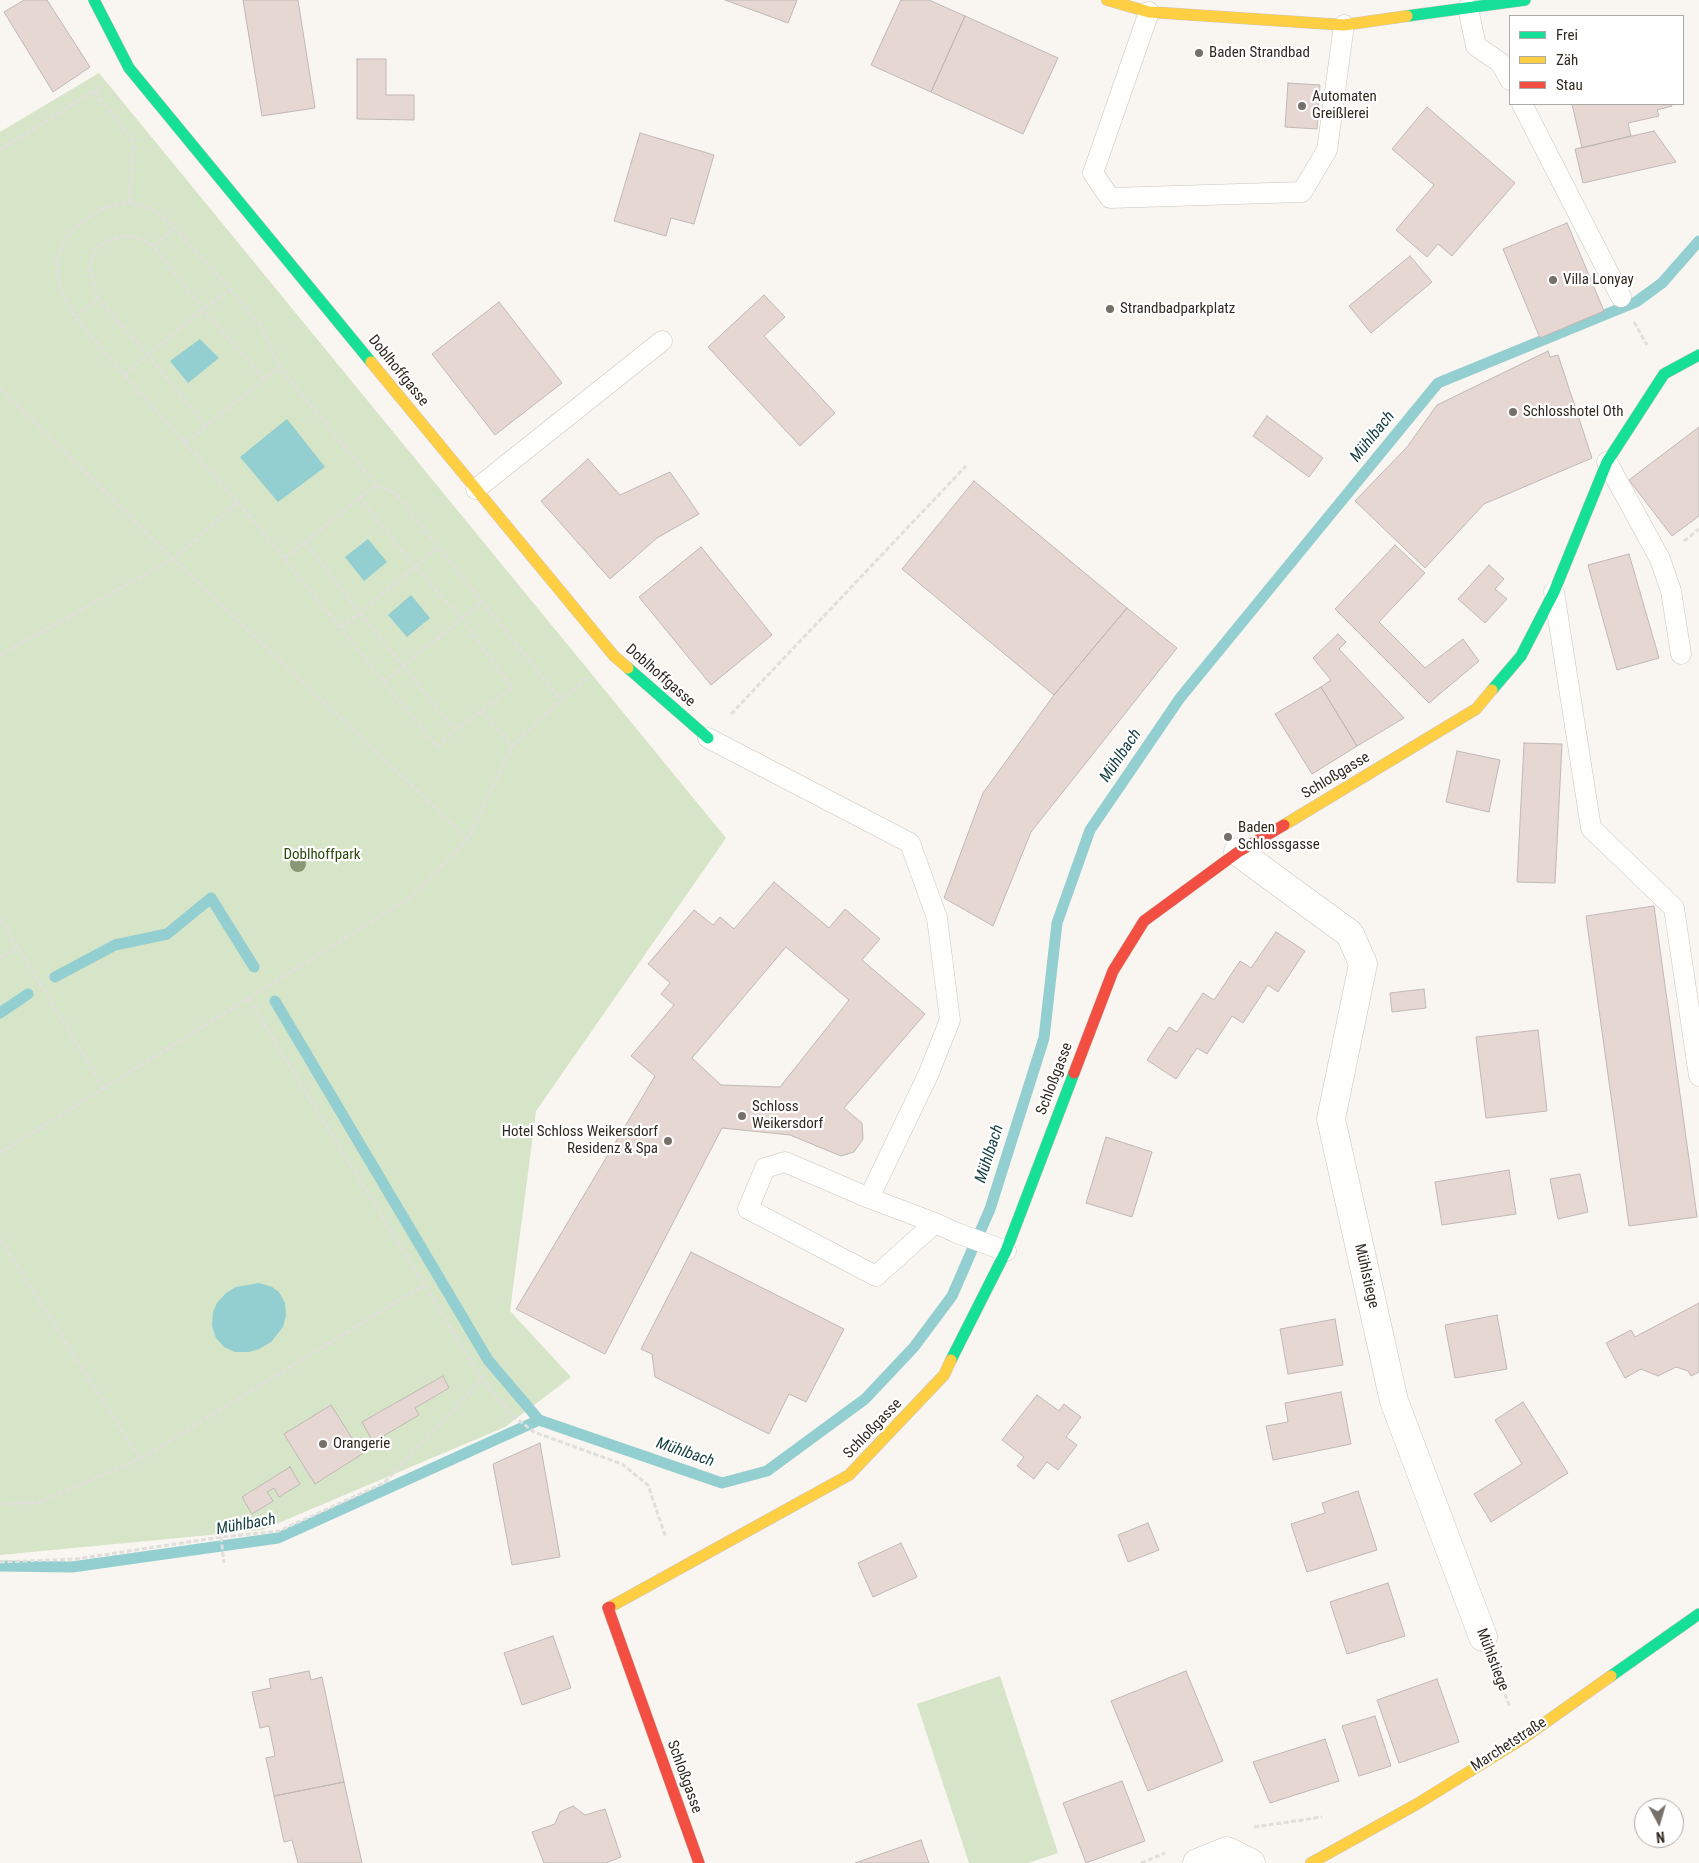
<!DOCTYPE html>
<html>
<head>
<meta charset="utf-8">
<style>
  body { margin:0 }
  #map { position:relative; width:1699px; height:1863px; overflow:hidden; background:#f9f5f0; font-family:"Roboto Condensed",sans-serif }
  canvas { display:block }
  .legend { position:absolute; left:1509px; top:15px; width:175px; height:90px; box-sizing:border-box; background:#fff; border:1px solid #aca9a6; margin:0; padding:6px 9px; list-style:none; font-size:15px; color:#302920 }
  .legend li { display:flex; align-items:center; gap:10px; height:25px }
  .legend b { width:25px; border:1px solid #aca9a6 }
  .north { position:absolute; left:1634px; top:1798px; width:50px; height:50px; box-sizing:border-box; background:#fff; border:1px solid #aca9a6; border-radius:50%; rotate:174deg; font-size:14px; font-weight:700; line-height:20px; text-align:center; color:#302920 }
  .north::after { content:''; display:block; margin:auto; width:18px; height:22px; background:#767069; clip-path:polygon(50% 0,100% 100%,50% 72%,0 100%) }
</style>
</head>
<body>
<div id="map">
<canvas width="1699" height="1863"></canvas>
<ul class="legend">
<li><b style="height:6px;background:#16e098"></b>Frei</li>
<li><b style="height:6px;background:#ffcf43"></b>Zäh</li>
<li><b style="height:6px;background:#f24e42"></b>Stau</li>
</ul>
<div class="north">N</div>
</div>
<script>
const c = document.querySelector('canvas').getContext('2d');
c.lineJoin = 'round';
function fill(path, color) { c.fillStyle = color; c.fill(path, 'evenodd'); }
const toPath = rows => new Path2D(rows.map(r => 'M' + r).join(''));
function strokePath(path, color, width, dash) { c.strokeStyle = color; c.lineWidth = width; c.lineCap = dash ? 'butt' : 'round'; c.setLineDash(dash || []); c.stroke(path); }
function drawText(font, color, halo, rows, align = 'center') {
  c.font = font + ' "Roboto Condensed",sans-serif'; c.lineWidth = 4.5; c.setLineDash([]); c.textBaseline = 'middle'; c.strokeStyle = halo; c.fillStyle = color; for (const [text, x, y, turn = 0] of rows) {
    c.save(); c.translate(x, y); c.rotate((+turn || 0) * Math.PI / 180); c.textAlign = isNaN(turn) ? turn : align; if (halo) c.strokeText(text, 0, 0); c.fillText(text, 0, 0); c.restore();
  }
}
fill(toPath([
  [99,73,726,838,536,1111,510,1311,571,1377,505,1427,262,1530,0,1555,0,132],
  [1000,1676,1058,1853,1028,1863,969,1863,917,1704]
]), '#d6e4c7');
fill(toPath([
  [200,339,219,358,188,383,170,361],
  [287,419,325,467,278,502,240,457],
  [368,539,387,562,364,581,345,557],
  [411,595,430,618,407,637,388,615],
  [259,1283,272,1287,279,1292,285,1303,286,1316,283,1327,271,1342,259,1349,249,1352,235,1352,224,1347,216,1338,212,1326,213,1312,217,1303,226,1293,236,1287]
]), '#93ced1');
strokePath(toPath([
  [55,977,115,945,167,934,211,898,254,967],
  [275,1001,488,1360,539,1420],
  [0,1013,28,994],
  [0,1566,72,1567,278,1538,539,1420,722,1483,767,1471,865,1399,914,1347,952,1296,990,1209,1044,1038,1057,923,1090,830,1180,698,1438,383,1636,302,1662,283,1699,241]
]), '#93ced1', 11);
const building = toPath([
  [24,0,47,0,90,67,53,92,4,12,24,0],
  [243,0,298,0,315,108,262,116,243,0],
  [725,0,797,0,788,23,725,0],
  [901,0,929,0,965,16,931,92,871,65,901,0],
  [965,16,1058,58,1023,134,931,92,965,16],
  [357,59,386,59,386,95,414,95,414,120,357,119,357,59],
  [1288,83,1320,85,1317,129,1285,127,1288,83],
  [1572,104,1671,104,1672,106,1657,110,1659,116,1628,123,1631,136,1582,148,1572,104],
  [1427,107,1515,183,1452,256,1438,244,1427,257,1396,230,1434,185,1392,149,1427,107],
  [1654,131,1676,162,1583,183,1575,149,1654,131],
  [640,133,714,155,694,224,671,218,666,236,614,221,640,133],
  [1567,223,1604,311,1540,338,1503,249,1567,223],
  [1410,256,1432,282,1371,333,1349,306,1410,256],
  [764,295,785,317,764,336,835,413,800,446,708,347,764,295],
  [499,302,562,383,495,435,432,354,499,302],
  [1548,351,1550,357,1558,355,1592,458,1484,504,1425,568,1355,501,1407,447,1437,405,1548,351],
  [1267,416,1323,458,1309,477,1253,436,1267,416],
  [1699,427,1699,516,1672,536,1629,480,1699,427],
  [588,459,620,495,670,472,699,514,657,538,610,579,541,501,588,459],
  [974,481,1127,608,1054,695,902,569,974,481],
  [1395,545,1425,573,1379,622,1425,668,1463,639,1479,661,1429,703,1335,609,1395,545],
  [701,547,772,635,711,685,639,597,701,547],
  [1629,554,1659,658,1617,670,1588,565,1629,554],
  [1489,565,1504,579,1495,589,1507,599,1485,623,1458,599,1489,565],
  [1127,608,1177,648,1031,832,993,926,944,898,983,793,1054,695,1127,608],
  [1338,634,1346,642,1339,649,1404,718,1357,746,1321,687,1331,680,1313,658,1338,634],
  [1321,687,1357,746,1312,774,1275,714,1321,687],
  [1524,743,1562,744,1555,883,1517,882,1524,743],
  [1457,751,1500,760,1489,812,1446,802,1457,751],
  [774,882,829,928,845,909,880,939,862,960,925,1014,844,1108,862,1123,863,1139,854,1152,841,1156,790,1135,722,1128,605,1354,516,1309,655,1076,631,1056,674,1005,661,994,670,983,648,964,694,910,713,925,720,917,734,929,774,882],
  [786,947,849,1000,780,1087,721,1085,692,1058,786,947],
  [1654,906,1697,1217,1629,1226,1586,916,1654,906],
  [1276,932,1305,951,1278,992,1268,985,1243,1023,1232,1016,1207,1054,1197,1048,1176,1079,1147,1060,1169,1027,1177,1032,1203,993,1214,1000,1240,961,1251,968,1276,932],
  [1424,989,1426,1008,1392,1012,1390,993,1424,989],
  [1538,1030,1547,1111,1486,1118,1476,1037,1538,1030],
  [1106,1137,1152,1152,1132,1217,1086,1203,1106,1137],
  [1509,1170,1516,1214,1442,1225,1435,1182,1509,1170],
  [1580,1174,1588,1212,1558,1219,1550,1179,1580,1174],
  [691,1252,844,1329,806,1402,789,1394,769,1434,655,1377,652,1354,641,1349,691,1252],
  [1699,1303,1699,1372,1691,1376,1688,1371,1676,1367,1658,1376,1641,1369,1625,1378,1606,1343,1631,1330,1635,1337,1699,1303],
  [1497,1315,1507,1369,1455,1378,1445,1325,1497,1315],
  [1335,1319,1343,1365,1288,1374,1280,1329,1335,1319],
  [443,1376,449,1388,415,1408,419,1415,373,1442,362,1422,443,1376],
  [1341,1392,1351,1444,1273,1460,1266,1426,1288,1422,1285,1403,1341,1392],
  [1037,1395,1059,1411,1064,1404,1081,1417,1066,1437,1077,1445,1058,1470,1047,1462,1034,1479,1017,1466,1024,1457,1002,1440,1037,1395],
  [1523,1402,1568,1473,1491,1522,1474,1494,1522,1464,1495,1420,1523,1402],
  [331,1405,362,1454,315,1484,284,1434,331,1405],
  [540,1443,560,1557,512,1565,493,1464,540,1443],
  [290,1467,300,1484,279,1497,274,1488,267,1492,273,1501,252,1514,242,1497,290,1467],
  [1358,1491,1377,1550,1307,1572,1291,1524,1325,1513,1322,1503,1358,1491],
  [1148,1523,1159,1550,1128,1562,1118,1535,1148,1523],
  [901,1543,917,1577,873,1597,858,1563,901,1543],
  [1388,1583,1405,1636,1347,1654,1330,1602,1388,1583],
  [553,1636,571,1688,522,1705,504,1653,553,1636],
  [309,1671,311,1680,322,1677,344,1782,274,1796,266,1758,275,1756,269,1726,260,1728,252,1692,271,1688,269,1679,309,1671],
  [1186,1671,1223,1761,1148,1791,1111,1701,1186,1671],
  [1437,1679,1459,1742,1399,1763,1377,1700,1437,1679],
  [1375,1716,1391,1766,1359,1776,1342,1726,1375,1716],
  [1325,1739,1339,1781,1270,1803,1253,1762,1325,1739],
  [1122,1781,1145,1841,1086,1863,1063,1803,1122,1781],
  [344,1782,362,1863,298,1863,292,1840,284,1842,274,1796,344,1782],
  [573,1806,585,1815,605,1809,621,1857,606,1863,544,1863,532,1832,555,1824,560,1812,573,1806],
  [921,1840,929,1863,855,1863,921,1840]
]);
fill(building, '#e7d7d3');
strokePath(building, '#c0b8b5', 1);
const lane = toPath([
  [1468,8,1476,46,1501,63,1510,80],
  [1149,12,1093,173,1110,198,1302,192,1327,150,1344,25],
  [1522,104,1621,297],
  [1607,462,1660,559,1671,591,1681,654],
  [476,489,662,341],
  [1554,592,1591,828,1674,908,1699,1076],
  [708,738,910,843,937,918,950,1020,928,1075,869,1198],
  [935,1223,876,1276,748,1209,765,1168,785,1162,869,1198,935,1223,957,1233,1006,1251]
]);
const street = toPath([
  [1238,852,1350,934,1363,964,1331,1119,1394,1401,1483,1637],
  [1197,1863,1227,1851,1251,1863]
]);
const fast = toPath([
  [94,0,129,68,371,362],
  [1407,16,1525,0],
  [628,668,708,738],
  [1492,690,1521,656,1554,592,1607,462,1664,374,1699,355],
  [951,1360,1006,1251,1074,1073],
  [1611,1676,1699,1614]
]);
const slow = toPath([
  [1107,0,1149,12,1344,25,1407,16],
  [371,362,614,656,628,668],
  [1284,825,1476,709,1492,690],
  [610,1607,849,1475,944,1375,951,1360],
  [1311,1863,1417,1804,1522,1739,1611,1676]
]);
const jam = toPath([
  [1074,1073,1113,971,1144,921,1238,852,1284,825],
  [610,1607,608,1608,699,1863]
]);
strokePath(lane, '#cbc6c0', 21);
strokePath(street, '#cbc6c0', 29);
strokePath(fast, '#cbc6c0', 12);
strokePath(slow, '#cbc6c0', 12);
strokePath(jam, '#cbc6c0', 12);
strokePath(toPath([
  [0,150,94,91],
  [129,202,154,210,175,228,230,289,262,328,279,367,376,485,395,493,561,700],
  [153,246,175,228],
  [75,317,98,299],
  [1634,322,1647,345],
  [124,375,203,309,230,289],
  [0,388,173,559,468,839],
  [206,426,148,355,98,299,89,267,95,249,109,240,125,236,139,238,153,246,203,309,264,379],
  [185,443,279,367],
  [238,502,437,747,455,730,512,688,462,619,415,567,359,497],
  [304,541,360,613,455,730],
  [1684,541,1699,529],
  [284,559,376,485],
  [340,628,360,613,439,546],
  [0,655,173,559,238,502,124,375,75,317,59,286,57,258,67,236,80,223,103,208,129,202,134,142,94,91,101,86],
  [384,682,482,602],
  [481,711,512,746],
  [731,714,966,466],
  [0,918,104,1089],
  [0,958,18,947],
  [248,998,482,1379,512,1415,534,1432,622,1464,648,1485,666,1538],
  [0,1153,414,895,468,839,512,746,561,700,589,677],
  [0,1239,140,1459],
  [0,1504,40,1502,140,1459,424,1285],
  [221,1537,224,1563],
  [0,1562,76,1559,221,1537,279,1531,384,1483,482,1379],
  [1494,1666,1510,1707],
  [1254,1827,1322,1817],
  [1141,1863,1165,1853]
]), '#e0dfdc', 3, [5, 2.5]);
strokePath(lane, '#fefefd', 20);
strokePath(street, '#fefefd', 28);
strokePath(fast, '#16e098', 11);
strokePath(slow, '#ffcf43', 11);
strokePath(jam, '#f24e42', 11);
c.fillStyle = '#889774';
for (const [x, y] of [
  [298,864]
]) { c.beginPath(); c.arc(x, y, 8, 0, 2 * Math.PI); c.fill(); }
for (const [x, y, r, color] of [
  [1199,53,5,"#767069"],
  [1302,106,5,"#767069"],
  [1553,280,5,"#767069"],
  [1110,309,5,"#767069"],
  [1513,412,5,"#767069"],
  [1228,837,5,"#767069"],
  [742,1116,5,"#767069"],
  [668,1141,5,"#767069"],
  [323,1444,5,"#767069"]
]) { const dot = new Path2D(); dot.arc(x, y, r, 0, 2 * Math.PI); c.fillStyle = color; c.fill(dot); strokePath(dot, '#fff', 2); }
drawText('15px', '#302920', '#fff', [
  ["Baden Strandbad",1209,53],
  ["Automaten",1312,97],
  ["Greißlerei",1312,114],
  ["Villa Lonyay",1563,280],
  ["Strandbadparkplatz",1120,309],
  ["Schlosshotel Oth",1523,412],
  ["Baden",1238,828],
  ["Schlossgasse",1238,845],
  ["Schloss",752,1107],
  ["Weikersdorf",752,1124],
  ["Hotel Schloss Weikersdorf",658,1132,"right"],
  ["Residenz & Spa",658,1149,"right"],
  ["Orangerie",333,1444]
], 'left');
drawText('15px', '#302920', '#fff', [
  ["Doblhoffgasse",398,371,51],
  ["Doblhoffgasse",660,676,41],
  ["Schloßgasse",1336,776,-31],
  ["Schloßgasse",1055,1079,-69],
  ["Mühlstiege",1366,1276,77],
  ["Schloßgasse",873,1429,-46],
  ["Mühlstiege",1492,1660,69],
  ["Marchetstraße",1509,1745,-33],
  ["Schloßgasse",684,1777,70]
]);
drawText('15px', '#2c4a0f', '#fff', [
  ["Doblhoffpark",322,855]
]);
drawText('italic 16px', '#184144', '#fff', [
  ["Mühlbach",1373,437,-51],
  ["Mühlbach",1121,756,-56],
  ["Mühlbach",990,1154,-72],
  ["Mühlbach",685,1453,19],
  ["Mühlbach",246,1525,-10]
]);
</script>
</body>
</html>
